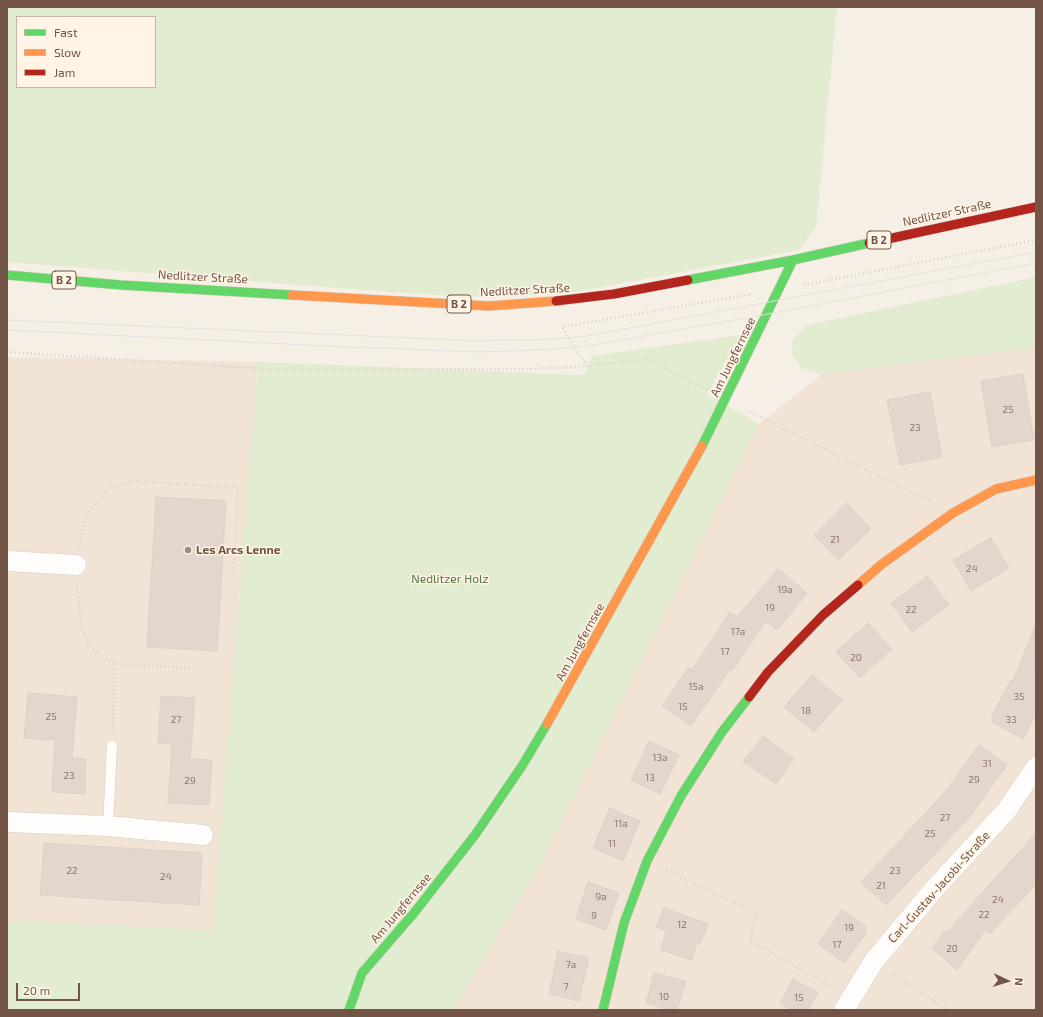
<!DOCTYPE html>
<html>
<head>
<meta charset="utf-8">
<style>
  body { margin:0 }
  #map { position:relative; width:1043px; height:1017px; overflow:hidden; background:#f6efe5; font-family:"Exo 2",sans-serif }
  canvas { display:block }
  .frame { position:absolute; inset:0; border:8px solid #725547; pointer-events:none }
  .legend { position:absolute; left:16px; top:16px; width:140px; height:72px; box-sizing:border-box; background:#fff4e5; border:1px solid #c7b4a6; margin:0; padding:5px 7px; list-style:none; font-size:12px; color:#725547 }
  .legend li { display:flex; align-items:center; gap:8px; height:20px }
  .legend b { width:20px; border:1px solid #c7b4a6 }
  .north { position:absolute; left:987px; top:961px; width:40px; height:40px; -webkit-text-stroke:3px #fff4e5; paint-order:stroke; rotate:94deg; font-size:11px; font-weight:700; line-height:16px; text-align:center; color:#725547 }
  .north::after { content:''; display:block; margin:auto; width:14px; height:18px; background:#725547; clip-path:polygon(50% 0,100% 100%,50% 72%,0 100%) }
  .scale { position:absolute; left:16px; top:983px; width:64px; height:18px; box-sizing:border-box; border:2px solid #725547; border-top:0; padding-left:5px; font-size:12px; line-height:14px; white-space:nowrap; color:#725547; -webkit-text-stroke:3px #fff4e5; paint-order:stroke }
</style>
</head>
<body>
<div id="map">
<canvas width="1043" height="1017"></canvas>
<div class="frame"></div>
<ul class="legend">
<li><b style="height:5px;background:#63d668"></b>Fast</li>
<li><b style="height:5px;background:#ff974d"></b>Slow</li>
<li><b style="height:5px;background:#b3261e"></b>Jam</li>
</ul>
<div class="north">N</div>
<div class="scale">20 m</div>
</div>
<script>
const c = document.querySelector('canvas').getContext('2d');
c.lineJoin = 'round';
function fill(path, color) { c.fillStyle = color; c.fill(path, 'evenodd'); }
const toPath = rows => new Path2D(rows.map(r => 'M' + r).join(''));
function strokePath(path, color, width, dash) { c.strokeStyle = color; c.lineWidth = width; c.lineCap = dash ? 'butt' : 'round'; c.setLineDash(dash || []); c.stroke(path); }
function drawText(font, color, halo, rows, align = 'center') {
  c.font = font + ' "Exo 2",sans-serif'; c.lineWidth = 3; c.setLineDash([]); c.textBaseline = 'middle'; c.strokeStyle = halo; c.fillStyle = color; for (const [text, x, y, turn = 0] of rows) {
    c.save(); c.translate(x, y); c.rotate((+turn || 0) * Math.PI / 180); c.textAlign = isNaN(turn) ? turn : align; if (halo) c.strokeText(text, 0, 0); c.fillText(text, 0, 0); c.restore();
  }
}
fill(toPath([
  [1036,347,1036,1010,453,1010,540,865,759,424,822,374],
  [7,357,258,362,213,931,7,921]
]), '#f2e4d5');
fill(toPath([
  [7,7,837,7,816,227,799,250,575,292,485,297,388,292,7,262],
  [17,17,155,17,155,87,17,87],
  [1036,277,1036,347,822,374,802,368,792,354,793,340,807,325],
  [741,335,707,394,759,424,540,865,453,1010,7,1010,7,921,213,930,258,362,585,375,592,356]
]), '#e2ecd0');
const building = toPath([
  [1023,374,1034,440,992,447,981,381,1023,374],
  [930,392,942,457,900,465,887,400,930,392],
  [156,497,226,501,217,651,147,647,156,497],
  [847,503,871,529,838,560,814,535,847,503],
  [991,538,1009,568,971,591,953,560,991,538],
  [778,569,807,593,792,612,777,630,766,621,732,671,730,669,691,726,662,706,689,667,692,670,730,612,737,617,778,569],
  [927,576,949,605,912,632,891,603,927,576],
  [868,623,892,649,860,678,836,652,868,623],
  [1035,626,1036,714,1023,739,992,722,992,715,1011,680,1013,681,1035,626],
  [812,675,842,700,814,732,784,707,812,675],
  [28,693,77,697,72,758,86,759,85,794,52,792,55,740,24,738,28,693],
  [161,696,195,698,190,759,212,760,209,805,168,803,172,744,158,743,161,696],
  [763,736,794,759,776,784,743,761,763,736],
  [649,741,679,755,660,794,631,780,649,741],
  [979,745,1007,765,969,818,886,905,861,882,945,792,979,745],
  [610,808,640,821,623,861,593,848,610,808],
  [1036,833,1036,884,990,934,985,930,957,970,932,948,944,931,946,933,1036,833],
  [44,843,202,853,199,905,40,895,44,843],
  [588,882,619,893,606,930,576,919,588,882],
  [664,908,708,924,700,944,697,943,692,960,661,950,666,931,656,927,664,908],
  [842,910,866,926,866,933,844,963,818,944,842,910],
  [558,951,589,958,579,1001,549,994,558,951],
  [654,973,686,981,677,1010,669,1010,646,1003,654,973],
  [793,979,818,993,808,1010,791,1010,780,1003,793,979]
]);
fill(building, '#e2d6cd');
strokePath(building, '#ded1c8', 1);
const lane = toPath([
  [108,826,112,745]
]);
const street = toPath([
  [7,561,76,565],
  [7,822,108,826,203,835],
  [844,1010,874,961,935,888,1007,810,1036,767]
]);
const fast = toPath([
  [7,275,121,285,292,295],
  [688,280,793,260,869,243],
  [702,446,793,260],
  [349,1010,362,973,414,913,475,835,522,766,547,724],
  [603,1010,624,923,647,861,681,796,722,732,749,697]
]);
const slow = toPath([
  [292,295,489,306,556,301],
  [858,585,882,564,953,513,996,489,1036,480],
  [547,724,702,446]
]);
const jam = toPath([
  [869,243,1036,207],
  [556,301,614,294,688,280],
  [749,697,768,672,823,615,858,585]
]);
strokePath(lane, '#d7ccc4', 11);
strokePath(street, '#d7ccc4', 21);
strokePath(fast, '#d6cbc2', 10);
strokePath(slow, '#d6cbc2', 10);
strokePath(jam, '#d6cbc2', 10);
strokePath(toPath([
  [804,285,1036,240],
  [7,352,268,369,529,369,587,366,647,359,707,390],
  [587,366,562,327,752,294],
  [746,410,931,502],
  [79,546,85,517,108,488,137,481,238,488,234,577],
  [77,585,81,623,89,647,114,664,191,668],
  [113,730,114,664],
  [666,870,756,913,751,941,833,988],
  [891,973,948,1010]
]), '#d7cec9', 2.5, [1, 3]);
strokePath(lane, '#fefdfb', 10);
strokePath(street, '#fefdfb', 20);
strokePath(fast, '#63d668', 9);
strokePath(slow, '#ff974d', 9);
strokePath(jam, '#b3261e', 9);
strokePath(toPath([
  [7,320,478,341,552,339,587,336,1036,252],
  [7,330,326,346,479,352,555,349,593,345,768,314,1036,263]
]), '#e3e1e2', 1);
for (const [x, y, r, color] of [
  [188,550,4,"#a08b7e"]
]) { const dot = new Path2D(); dot.arc(x, y, r, 0, 2 * Math.PI); c.fillStyle = color; c.fill(dot); strokePath(dot, '#fff4e5', 1.5); }
drawText('10px', '#90776b', null, [
  ["25",1008,410],
  ["23",915,428],
  ["21",835,540],
  ["24",972,569],
  ["19a",785,590],
  ["19",770,608],
  ["22",911,610],
  ["17a",738,632],
  ["17",725,652],
  ["20",856,658],
  ["15a",696,687],
  ["35",1019,697],
  ["15",683,707],
  ["18",806,711],
  ["25",51,717],
  ["27",176,720],
  ["33",1011,720],
  ["13a",660,758],
  ["31",987,764],
  ["23",69,776],
  ["13",650,778],
  ["29",974,780],
  ["29",190,781],
  ["27",945,818],
  ["11a",621,824],
  ["25",930,834],
  ["11",612,844],
  ["22",72,871],
  ["23",895,871],
  ["24",166,877],
  ["21",881,886],
  ["9a",601,897],
  ["24",998,900],
  ["22",984,915],
  ["9",594,916],
  ["12",682,925],
  ["19",849,928],
  ["17",837,945],
  ["20",952,949],
  ["7a",571,965],
  ["7",566,987],
  ["10",664,997],
  ["15",799,998]
]);
for (const [x, y, w] of [
  [879,240,24],
  [64,280,24],
  [459,304,24]
]) { const box = new Path2D(); box.roundRect(x - w / 2, y - 9, w, 18, 3); c.fillStyle = '#fff4e5'; c.fill(box); strokePath(box, '#725547', 1); }
drawText('bold 11px', '#725547', null, [
  ["B 2",879,240],
  ["B 2",64,280],
  ["B 2",459,304]
]);
drawText('12px', '#725547', '#fff4e5', [
  ["Nedlitzer Straße",947,213,-12],
  ["Nedlitzer Straße",203,277,3],
  ["Nedlitzer Straße",525,290,-3],
  ["Am Jungfernsee",733,357,-64],
  ["Am Jungfernsee",580,642,-61],
  ["Carl-Gustav-Jacobi-Straße",939,887,-48],
  ["Am Jungfernsee",401,908,-50]
]);
drawText('bold 12px', '#725547', '#fff4e5', [
  ["Les Arcs Lenne",196,550]
], 'left');
drawText('12px', '#52783f', '#fff4e5', [
  ["Nedlitzer Holz",450,579]
]);
</script>
</body>
</html>
